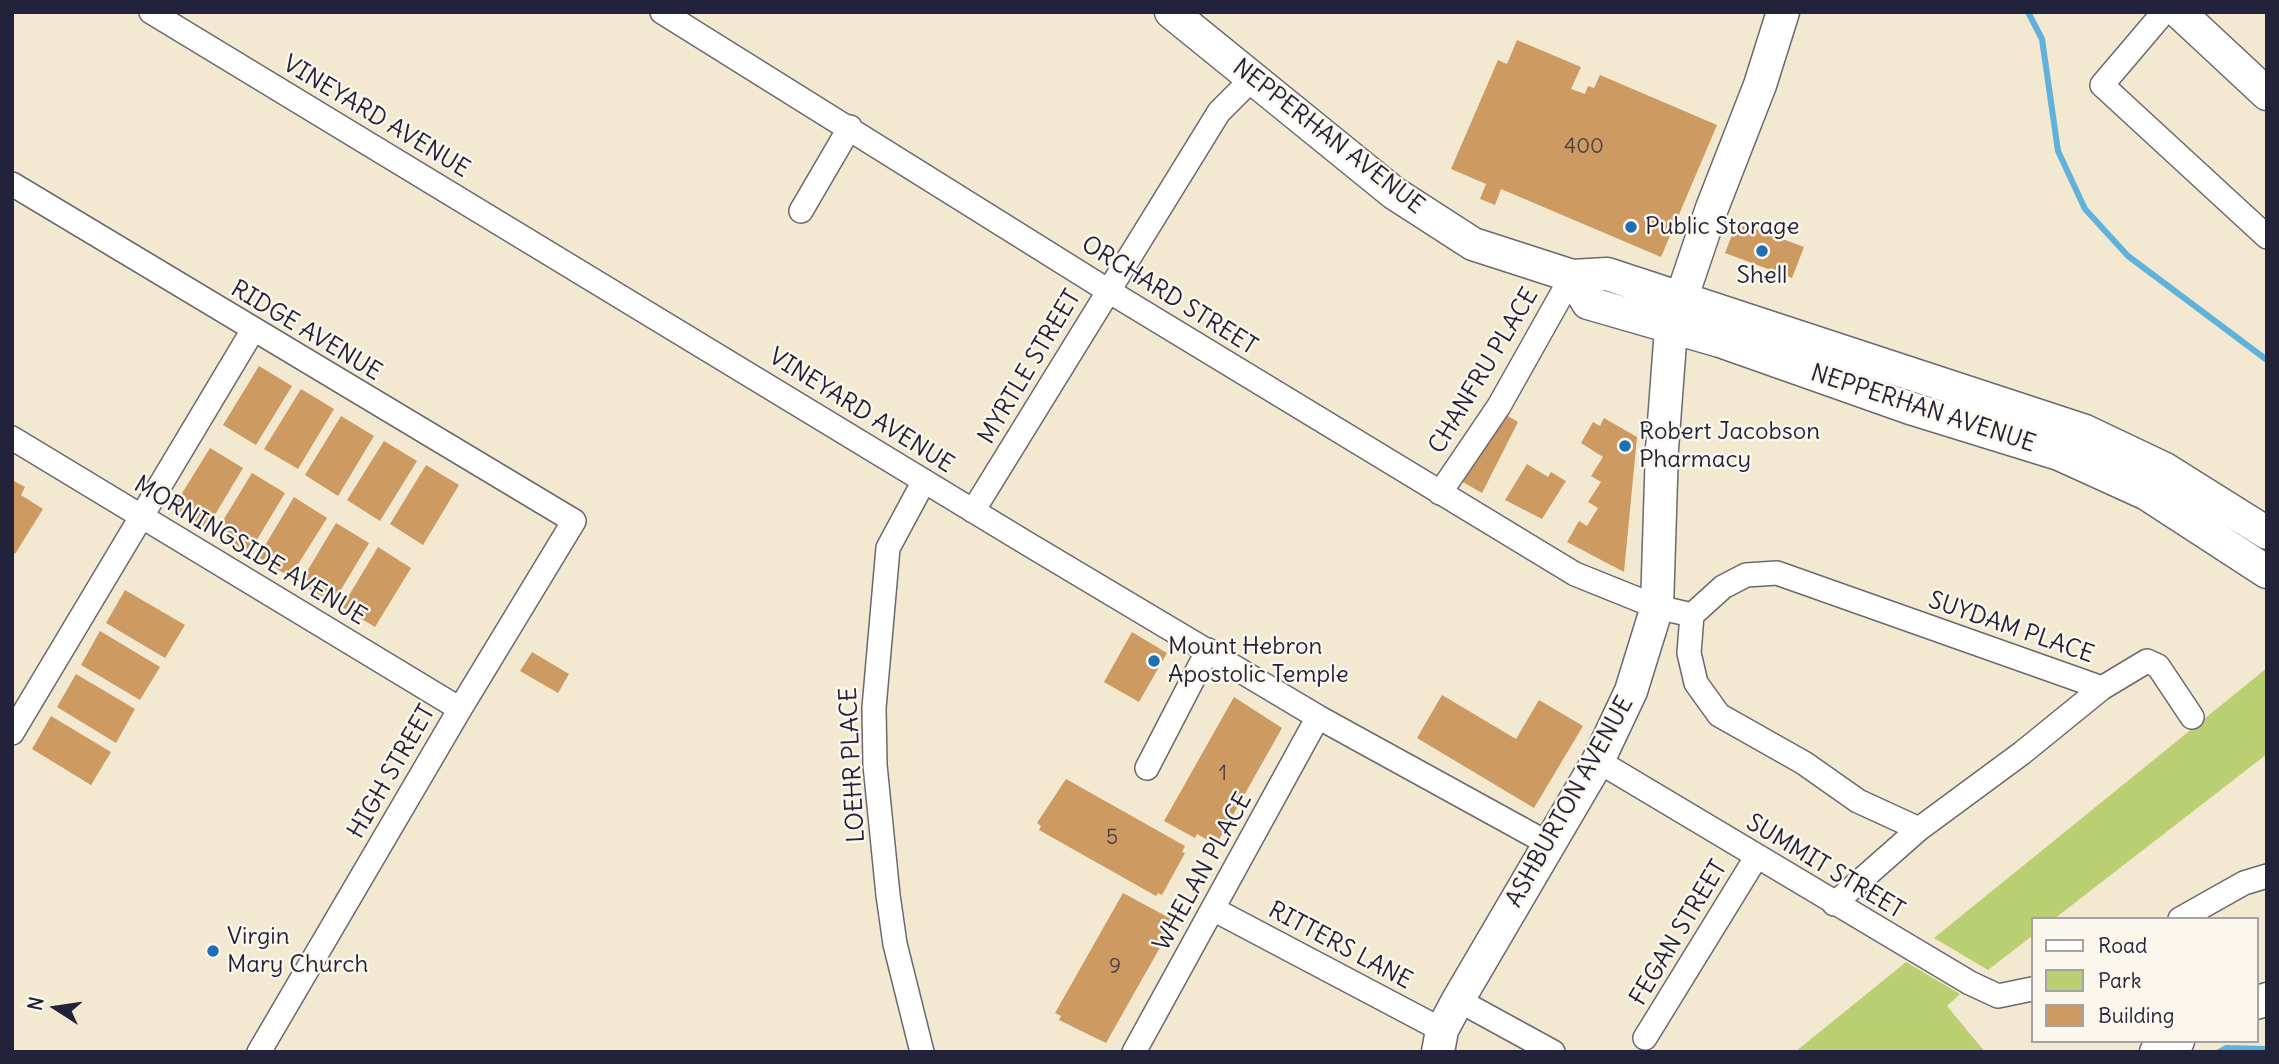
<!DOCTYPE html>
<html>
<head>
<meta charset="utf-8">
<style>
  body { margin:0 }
  #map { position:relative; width:2279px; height:1064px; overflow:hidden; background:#f3e9d1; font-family:Delius,sans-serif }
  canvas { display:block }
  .frame { position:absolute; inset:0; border:14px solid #22223b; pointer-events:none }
  .legend { position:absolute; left:2031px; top:917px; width:228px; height:126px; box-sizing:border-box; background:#fbf7ec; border:2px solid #a4a2a5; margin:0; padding:9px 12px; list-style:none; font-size:21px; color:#22223b }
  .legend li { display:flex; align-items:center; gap:14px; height:35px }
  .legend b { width:35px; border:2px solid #a4a2a5 }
  .north { position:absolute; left:21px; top:973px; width:70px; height:70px; -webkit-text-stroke:5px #fbf7ec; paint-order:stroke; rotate:282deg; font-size:19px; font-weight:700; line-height:28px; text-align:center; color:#22223b }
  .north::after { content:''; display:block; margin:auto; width:24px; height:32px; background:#22223b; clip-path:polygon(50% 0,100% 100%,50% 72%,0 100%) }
</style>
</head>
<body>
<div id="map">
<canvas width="2279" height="1064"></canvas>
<div class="frame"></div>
<ul class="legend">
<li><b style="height:9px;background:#fff"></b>Road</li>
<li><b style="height:19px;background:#bace72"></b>Park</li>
<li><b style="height:19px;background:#cd9a62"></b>Building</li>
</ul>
<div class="north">N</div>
</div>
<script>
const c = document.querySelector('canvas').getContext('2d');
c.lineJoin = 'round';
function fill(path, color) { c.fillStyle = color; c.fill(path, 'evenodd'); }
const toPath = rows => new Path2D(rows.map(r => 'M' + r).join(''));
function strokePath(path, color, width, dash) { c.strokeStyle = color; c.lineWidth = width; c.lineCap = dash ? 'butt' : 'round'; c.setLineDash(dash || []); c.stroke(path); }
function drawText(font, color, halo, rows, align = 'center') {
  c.font = font + ' Delius,sans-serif'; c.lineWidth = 5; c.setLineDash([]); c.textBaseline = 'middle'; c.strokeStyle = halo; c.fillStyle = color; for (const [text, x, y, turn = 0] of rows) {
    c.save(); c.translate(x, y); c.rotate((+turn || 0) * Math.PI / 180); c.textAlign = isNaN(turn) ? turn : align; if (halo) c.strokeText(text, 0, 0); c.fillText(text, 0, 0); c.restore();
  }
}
fill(toPath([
  [2267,668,2267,754,2054,919,2032,919,2032,936,1988,970,1934,938],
  [1906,962,1960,994,1947,1006,1985,1052,1795,1052]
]), '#bace72');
strokePath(toPath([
  [2028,12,2042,39,2058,151,2085,209,2128,256,2267,360],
  [2219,1052,2226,1048,2267,1049]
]), '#60b2db', 6);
fill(toPath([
  [1517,40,1581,67,1571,89,1585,94,1588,86,1594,88,1600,75,1717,125,1661,257,1501,189,1495,205,1480,199,1486,184,1451,169,1498,60,1507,64],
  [1737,222,1804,247,1792,278,1725,253],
  [259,366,292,386,256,445,223,425],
  [301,389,334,409,298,469,264,449],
  [1501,412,1518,422,1482,493,1461,481],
  [341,416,374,436,338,496,305,475],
  [1604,418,1637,437,1624,572,1567,542,1579,521,1587,526,1598,508,1588,502,1601,482,1591,476,1603,457,1581,443,1593,422,1600,426],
  [384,441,417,461,380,521,347,500],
  [210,448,243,468,207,528,173,508],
  [1527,464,1548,477,1551,472,1566,481,1542,519,1505,500],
  [426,465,459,485,423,545,390,524],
  [252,473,285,493,249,553,216,532],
  [14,481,25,487,21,495,43,509,15,554,12,552],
  [294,497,327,518,290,577,258,557],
  [336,523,369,543,333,603,300,583],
  [378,547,411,568,375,627,342,607],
  [125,590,185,625,165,658,106,623],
  [100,631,160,667,140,700,81,665],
  [1132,632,1167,653,1139,702,1104,682],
  [532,652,569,674,558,693,520,671],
  [76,674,135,709,116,743,57,707],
  [1442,695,1516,739,1539,700,1583,726,1534,808,1417,738],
  [1234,697,1282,728,1216,845,1197,834,1195,838,1164,821],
  [51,716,111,752,91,785,32,749],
  [1066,779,1185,846,1182,852,1185,853,1162,895,1158,893,1156,896,1039,830,1041,826,1037,823],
  [1123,893,1175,921,1106,1043,1059,1020,1061,1016,1055,1013]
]), '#cd9a62');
const street = toPath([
  [151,12,1028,544,1318,717,1549,844],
  [662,12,1107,290,1575,574,1657,607,1692,615],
  [2164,12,2102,85,2267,237],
  [12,184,574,521,460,709,259,1052],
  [801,211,850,127],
  [12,438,460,709],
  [1440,493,1499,406,1572,276],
  [973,511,1219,112,1252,79],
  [1692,615,1723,587,1746,575,1777,573,2102,688],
  [1692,615,1689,653,1696,683,1719,715,1804,763,1858,801,1919,829],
  [12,733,253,330],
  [1598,761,1970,983,1998,996,2032,989],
  [1147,768,1208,650],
  [1834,904,1919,829,2022,753,2102,688,2147,661,2158,666,2192,717],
  [1213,909,1442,1030],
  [2180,919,2244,883,2267,876],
  [1458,1000,1553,1052],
  [1645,1038,1757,856],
  [922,1052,895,944,888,895,875,765,874,708,888,548,924,481],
  [1134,1052,1318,717]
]);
const secondary = toPath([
  [1171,12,1394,193,1473,244,1572,276,1607,274,2085,431,2165,469,2267,533],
  [2179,12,2267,94],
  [1572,276,1588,303,1720,341,1910,408,2059,454,2147,494,2267,572],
  [2256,1003,2267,999],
  [1438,1052,1442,1030,1458,1000,1598,761,1631,691,1657,607,1662,449,1671,329,1712,208,1760,85,1783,12],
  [2156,1052,2178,1041]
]);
strokePath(street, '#6b6870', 26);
strokePath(secondary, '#6b6870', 35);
strokePath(street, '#fff', 23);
strokePath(secondary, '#fff', 32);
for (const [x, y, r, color] of [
  [1631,227,7,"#1f6fb2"],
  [1762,251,7,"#1f6fb2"],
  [1625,446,7,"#1f6fb2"],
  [1154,661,7,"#1f6fb2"],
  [213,951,7,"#1f6fb2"]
]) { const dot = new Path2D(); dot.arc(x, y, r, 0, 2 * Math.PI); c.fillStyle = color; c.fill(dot); strokePath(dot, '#fbf7ec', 2.5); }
drawText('21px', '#4d4045', null, [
  ["400",1584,147],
  ["1",1223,774],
  ["5",1112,838],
  ["9",1115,967]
]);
drawText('24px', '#22223b', '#fbf7ec', [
  ["VINEYARD AVENUE",376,117,31],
  ["NEPPERHAN AVENUE",1328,137,38],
  ["ORCHARD STREET",1169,296,32],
  ["RIDGE AVENUE",306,331,31],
  ["MYRTLE STREET",1030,367,-59],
  ["CHANFRU PLACE",1484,371,-59],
  ["NEPPERHAN AVENUE",1923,409,18],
  ["VINEYARD AVENUE",861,411,32],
  ["MORNINGSIDE AVENUE",250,551,31],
  ["SUYDAM PLACE",2011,628,19],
  ["LOEHR PLACE",853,765,-93],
  ["HIGH STREET",392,772,-60],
  ["ASHBURTON AVENUE",1570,802,-61],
  ["SUMMIT STREET",1825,867,31],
  ["WHELAN PLACE",1203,872,-61],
  ["FEGAN STREET",1679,933,-59],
  ["RITTERS LANE",1340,946,28]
]);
drawText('24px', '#22223b', '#fbf7ec', [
  ["Public Storage",1645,227],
  ["Shell",1762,276,"center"],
  ["Robert Jacobson",1639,432],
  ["Pharmacy",1639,460],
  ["Mount Hebron",1168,647],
  ["Apostolic Temple",1168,675],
  ["Virgin",227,937],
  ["Mary Church",227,965]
], 'left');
</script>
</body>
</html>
